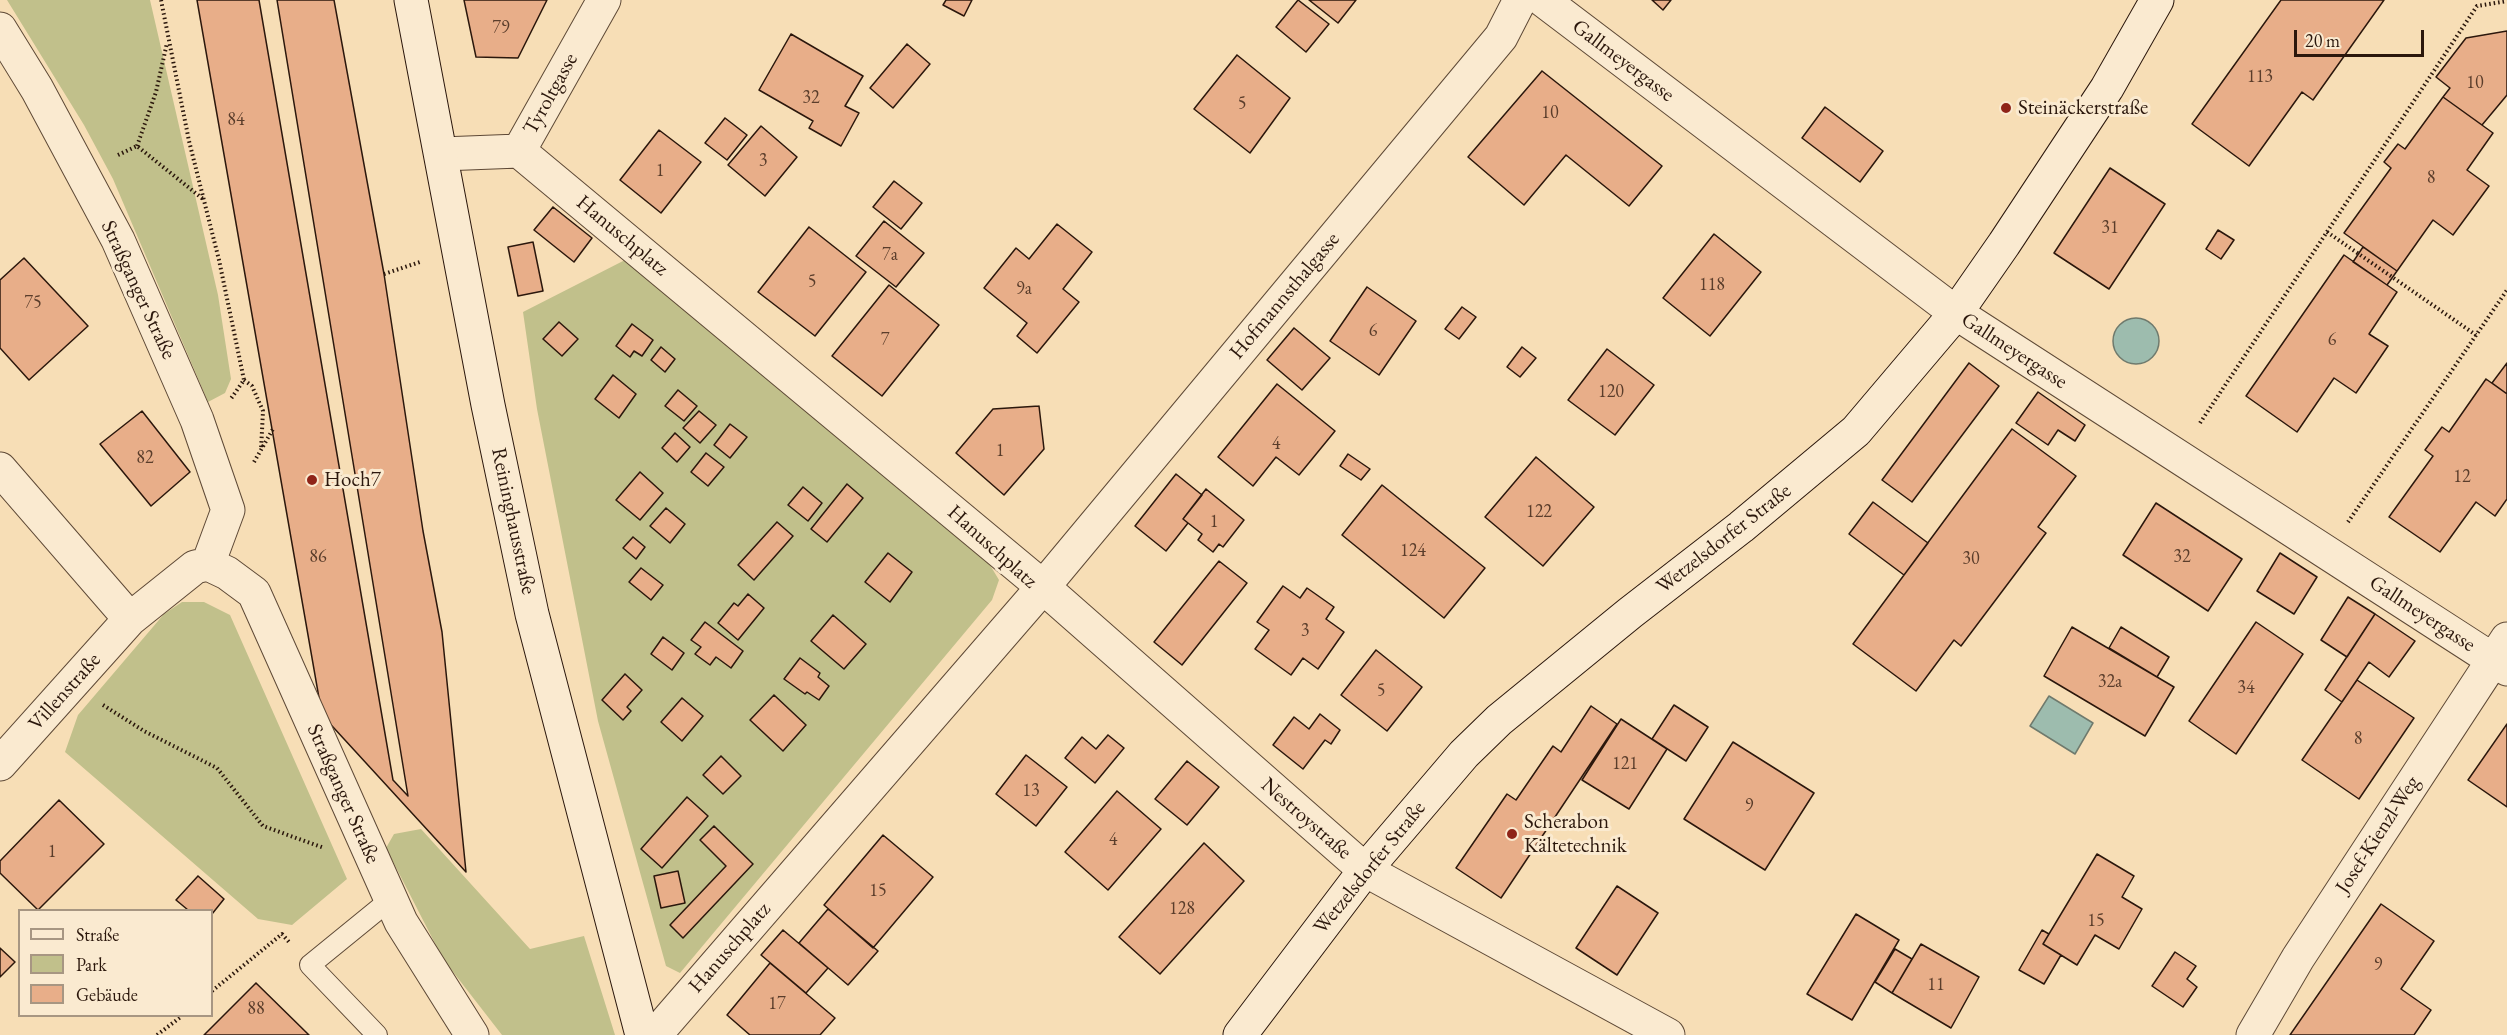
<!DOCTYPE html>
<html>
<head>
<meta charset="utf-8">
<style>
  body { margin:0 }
  #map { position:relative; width:2507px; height:1035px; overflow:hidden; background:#f7deb6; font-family:"EB Garamond",serif }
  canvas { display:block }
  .legend { position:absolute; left:18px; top:909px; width:195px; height:108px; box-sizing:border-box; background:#faead0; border:2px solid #a79682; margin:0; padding:8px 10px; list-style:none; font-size:18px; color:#2b170c }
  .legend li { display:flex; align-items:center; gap:12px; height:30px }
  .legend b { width:30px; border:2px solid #a79682 }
  .scale { position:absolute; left:2294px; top:30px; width:130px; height:27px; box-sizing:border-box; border:3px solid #2b170c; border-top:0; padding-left:8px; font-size:18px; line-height:21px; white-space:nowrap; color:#2b170c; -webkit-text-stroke:4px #faead0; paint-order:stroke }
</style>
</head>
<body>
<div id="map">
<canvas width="2507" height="1035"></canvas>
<ul class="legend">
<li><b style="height:8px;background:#faead0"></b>Straße</li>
<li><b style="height:16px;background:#c1c08b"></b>Park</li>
<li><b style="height:16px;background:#e8ae89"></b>Gebäude</li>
</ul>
<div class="scale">20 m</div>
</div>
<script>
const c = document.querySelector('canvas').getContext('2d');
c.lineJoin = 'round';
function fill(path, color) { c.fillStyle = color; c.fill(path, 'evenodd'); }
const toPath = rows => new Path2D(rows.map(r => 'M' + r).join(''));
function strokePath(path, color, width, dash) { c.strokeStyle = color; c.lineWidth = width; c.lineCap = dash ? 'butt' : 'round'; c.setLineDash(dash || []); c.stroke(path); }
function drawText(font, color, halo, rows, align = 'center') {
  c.font = font + ' "EB Garamond",serif'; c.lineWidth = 6; c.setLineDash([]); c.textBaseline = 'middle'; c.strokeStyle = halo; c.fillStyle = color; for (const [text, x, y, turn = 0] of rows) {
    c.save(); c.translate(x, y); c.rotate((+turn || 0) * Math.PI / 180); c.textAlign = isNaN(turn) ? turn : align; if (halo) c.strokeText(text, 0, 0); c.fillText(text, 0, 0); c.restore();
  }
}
fill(toPath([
  [7,0,150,0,218,295,231,379,225,393,208,402,113,179,84,125],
  [625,260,990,565,999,580,992,600,680,973,666,966,598,721,537,409,523,312],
  [182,602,204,602,230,615,347,879,292,925,258,919,65,752,78,715,164,614],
  [421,829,530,949,584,936,615,1035,502,1035,443,959,386,848,394,834]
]), '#c1c08b');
const water = toPath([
  '2113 341a23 23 0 1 1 46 0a23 23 0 1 1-46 0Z',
  [2049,696,2093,723,2075,754,2030,726,2049,696]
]);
fill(water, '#9dbcae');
strokePath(water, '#6f7a6d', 1.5);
const building = toPath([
  [197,0,259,0,393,780,408,796,277,0,334,0,384,274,423,531,442,632,466,872,322,715,197,0],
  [464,0,547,0,518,58,476,57,464,0],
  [946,0,972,0,964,16,943,5,946,0],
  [1298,0,1329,24,1306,52,1276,27,1298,0],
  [1309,0,1356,0,1338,23,1309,0],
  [1652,0,1671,0,1663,10,1652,0],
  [2281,0,2384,0,2313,100,2302,92,2249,166,2192,124,2281,0],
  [2507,31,2507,95,2482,125,2443,97,2450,88,2436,77,2466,38,2507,31],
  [791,34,863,76,845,106,859,113,841,146,809,128,813,121,759,90,791,34],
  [907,44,930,64,893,108,870,88,907,44],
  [1237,55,1290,98,1250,153,1194,109,1237,55],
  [1542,71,1662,166,1629,206,1566,155,1524,205,1468,157,1542,71],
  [2443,97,2493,133,2467,170,2489,186,2453,235,2433,220,2397,271,2344,233,2391,168,2384,162,2398,144,2405,149,2443,97],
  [1825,107,1883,151,1860,182,1802,138,1825,107],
  [725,118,747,135,727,160,705,143,725,118],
  [761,126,797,157,765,196,728,165,761,126],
  [659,130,701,162,661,213,620,180,659,130],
  [2110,168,2165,204,2109,289,2054,253,2110,168],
  [894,181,922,203,901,229,873,207,894,181],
  [553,207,592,238,574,262,534,230,553,207],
  [884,221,924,253,896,287,856,256,884,221],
  [1057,224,1092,252,1063,289,1079,302,1037,353,1017,336,1027,323,984,288,1016,248,1029,259,1057,224],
  [809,227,866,272,815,336,758,292,809,227],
  [2218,230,2234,240,2221,259,2206,249,2218,230],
  [1714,234,1761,272,1710,336,1663,298,1714,234],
  [533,242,543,291,518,296,508,247,533,242],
  [2363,247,2397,271,2387,285,2353,262,2363,247],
  [2344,255,2397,292,2369,334,2388,346,2356,393,2334,378,2297,432,2246,396,2344,255],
  [24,258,88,326,29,380,0,348,0,280,24,258],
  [889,285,939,325,882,396,832,356,889,285],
  [1367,287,1416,321,1379,375,1330,341,1367,287],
  [1462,307,1476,317,1459,339,1445,329,1462,307],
  [559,322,578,339,562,356,543,339,559,322],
  [632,324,653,340,642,356,634,351,630,357,616,346,632,324],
  [1294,328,1330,358,1302,390,1267,360,1294,328],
  [661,347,675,359,665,372,651,360,661,347],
  [1522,347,1536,358,1520,377,1507,367,1522,347],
  [1607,349,1654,385,1615,435,1568,400,1607,349],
  [1969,363,1999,386,1912,502,1882,480,1969,363],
  [2507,363,2507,394,2492,383,2507,363],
  [613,375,636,394,619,418,595,399,613,375],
  [2486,379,2507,394,2507,499,2495,516,2476,502,2440,552,2389,517,2433,456,2425,450,2442,427,2449,432,2486,379],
  [1277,384,1335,431,1299,475,1276,457,1253,486,1218,457,1277,384],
  [678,390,697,406,684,421,665,406,678,390],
  [2038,392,2085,425,2075,441,2058,430,2048,445,2016,423,2038,392],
  [1039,406,1044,449,1004,495,956,453,993,409,1039,406],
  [142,411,190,472,151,506,100,444,142,411],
  [699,411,716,425,700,443,683,428,699,411],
  [730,424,747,437,730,458,714,445,730,424],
  [2012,429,2076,476,2038,527,2046,533,1961,646,1954,640,1916,691,1853,644,2012,429],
  [675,433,690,447,677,462,662,448,675,433],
  [706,453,724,467,708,486,691,472,706,453],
  [1348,454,1370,469,1361,480,1340,466,1348,454],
  [1536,457,1594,507,1543,566,1485,517,1536,457],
  [640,472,663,493,640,520,616,500,640,472],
  [1176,474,1202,495,1183,519,1188,523,1166,551,1135,526,1176,474],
  [847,484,863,498,827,542,811,529,847,484],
  [1382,485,1485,568,1444,618,1342,535,1382,485],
  [803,487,822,503,808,521,788,505,803,487],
  [1206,489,1244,520,1223,547,1219,544,1213,552,1198,540,1202,534,1183,519,1206,489],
  [1873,502,1928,543,1904,575,1849,534,1873,502],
  [2156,503,2242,559,2208,611,2123,555,2156,503],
  [666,508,685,524,670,543,650,526,666,508],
  [777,522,793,536,754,580,738,565,777,522],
  [633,537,645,547,636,559,623,548,633,537],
  [888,553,912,572,890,602,865,582,888,553],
  [2280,553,2317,577,2294,614,2257,591,2280,553],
  [1219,561,1247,583,1182,665,1154,642,1219,561],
  [641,568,663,585,651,600,629,582,641,568],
  [1283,586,1300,598,1307,588,1334,607,1326,619,1344,632,1318,669,1303,658,1291,675,1255,649,1269,630,1257,622,1283,586],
  [748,594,764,608,738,640,718,623,734,603,738,606,748,594],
  [2348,597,2375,614,2347,657,2321,640,2348,597],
  [2375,614,2415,641,2389,677,2369,662,2342,702,2325,690,2375,614],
  [833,615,866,644,844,669,811,641,833,615],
  [705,622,743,651,731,668,716,657,710,665,695,654,701,647,691,640,705,622],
  [2256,622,2303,654,2236,754,2189,721,2256,622],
  [2072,627,2174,687,2145,736,2044,676,2072,627],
  [2121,627,2169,657,2157,677,2109,648,2121,627],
  [663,637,684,653,672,670,651,654,663,637],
  [1376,650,1422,687,1387,731,1341,695,1376,650],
  [800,658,820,673,818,677,829,686,819,700,807,692,805,694,784,679,800,658],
  [625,674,642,690,627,707,631,711,623,720,602,700,625,674],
  [2357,680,2414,718,2359,799,2302,760,2357,680],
  [774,695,806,725,783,751,750,720,774,695],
  [682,698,703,716,682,741,661,722,682,698],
  [1674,705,1708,727,1686,761,1652,739,1674,705],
  [1591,706,1617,724,1501,898,1456,868,1507,794,1516,800,1553,746,1561,752,1591,706],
  [1320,714,1340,730,1331,744,1325,740,1303,769,1273,745,1294,717,1309,729,1320,714],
  [1621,719,1667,749,1629,809,1582,780,1621,719],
  [2507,724,2507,807,2468,780,2507,724],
  [1108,735,1124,748,1095,783,1065,758,1082,737,1096,749,1108,735],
  [1733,742,1814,793,1765,870,1684,819,1733,742],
  [1026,755,1067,787,1036,826,996,794,1026,755],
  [721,756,741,776,723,794,703,775,721,756],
  [1187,761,1219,787,1187,825,1155,799,1187,761],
  [1117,791,1161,829,1108,890,1065,852,1117,791],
  [687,797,708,816,662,868,641,849,687,797],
  [59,800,104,844,38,910,0,873,0,861,59,800],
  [714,826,753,864,683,938,670,925,726,866,700,840,714,826],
  [883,835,933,877,873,948,824,905,883,835],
  [1204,843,1244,881,1160,974,1119,937,1204,843],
  [2097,854,2134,876,2122,897,2142,909,2119,949,2095,935,2077,965,2043,944,2097,854],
  [678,871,685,903,661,908,654,876,678,871],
  [198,876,224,899,212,914,212,910,188,910,176,900,198,876],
  [1617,886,1658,913,1617,975,1576,948,1617,886],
  [2381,904,2434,941,2401,989,2431,1010,2414,1035,2290,1035,2381,904],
  [828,909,878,951,848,985,799,943,828,909],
  [1856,914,1899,940,1852,1020,1807,994,1856,914],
  [783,930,828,968,806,993,761,955,783,930],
  [2042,930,2049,934,2043,944,2061,955,2044,984,2019,970,2042,930],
  [1921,944,1979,977,1951,1028,1892,993,1921,944],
  [0,948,15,962,0,977,0,948],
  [1895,949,1912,959,1892,993,1875,982,1895,949],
  [2175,952,2196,966,2187,979,2197,987,2183,1007,2152,986,2175,952],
  [770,963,835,1018,820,1035,750,1035,727,1015,770,963],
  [256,983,309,1035,204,1035,256,983]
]);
fill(building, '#e8ae89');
strokePath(building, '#2b170c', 1.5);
const lane = toPath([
  [377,1035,310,965,391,899]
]);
const street = toPath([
  [1520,0,1501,37,1043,587,1365,870,1668,1035],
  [1543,0,1956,313,2507,669],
  [0,29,37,89,118,240,197,420,228,510,208,564],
  [519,151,1043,587,655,1035],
  [442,154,519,151,604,0],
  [0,469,130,619],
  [0,764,130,619,195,567,208,564,227,573,254,593,401,922,472,1035],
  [2253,1035,2298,958,2507,639]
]);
const secondary = toPath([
  [411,0,488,405,532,614,642,1035],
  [1240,1035,1365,870,1464,754,1499,720,1630,613,1741,527,1856,431,1956,313,2004,244,2107,88,2157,0]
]);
strokePath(lane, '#5e4936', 22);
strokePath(street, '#5e4936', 35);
strokePath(secondary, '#2b170c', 35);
strokePath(toPath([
  [161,0,189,141,219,260,244,380,230,400],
  [137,146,156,92,167,43],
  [118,155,137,146,203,199],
  [2327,232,2476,335],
  [384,274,420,262],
  [244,380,252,386,263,411,261,450],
  [2200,423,2477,6,2507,1],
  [254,462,273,429],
  [2348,522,2507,290],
  [103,705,144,731,217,768,263,826,324,848],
  [212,991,282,934,289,942],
  [157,1035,182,1016]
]), '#2b170c', 4, [1.5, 3]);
strokePath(lane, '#faead0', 20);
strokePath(street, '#faead0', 33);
strokePath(secondary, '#faead0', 33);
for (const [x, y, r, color] of [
  [2006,108,6,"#8f2418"],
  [312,480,6,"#8f2418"],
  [1512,834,6,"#8f2418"]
]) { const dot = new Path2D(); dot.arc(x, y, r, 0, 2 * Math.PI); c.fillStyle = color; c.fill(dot); strokePath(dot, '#faead0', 2); }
drawText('18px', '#5a3d2b', null, [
  ["79",501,28],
  ["113",2260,77],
  ["10",2475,83],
  ["32",811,98],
  ["5",1242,104],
  ["10",1550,113],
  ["84",236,120],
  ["3",763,161],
  ["1",660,171],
  ["8",2431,178],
  ["31",2110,228],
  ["7a",890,255],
  ["5",812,282],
  ["118",1712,285],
  ["9a",1024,289],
  ["75",33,303],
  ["6",1373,331],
  ["7",885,340],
  ["6",2332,340],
  ["120",1611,392],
  ["4",1276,444],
  ["1",1000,451],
  ["82",145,458],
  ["12",2462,477],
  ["122",1539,512],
  ["1",1214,522],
  ["124",1413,551],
  ["86",318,557],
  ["32",2182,557],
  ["30",1971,559],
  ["3",1305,631],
  ["32a",2110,682],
  ["34",2246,688],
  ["5",1381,691],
  ["8",2358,739],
  ["121",1625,764],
  ["13",1031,791],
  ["9",1749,806],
  ["4",1113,840],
  ["1",52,852],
  ["15",878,891],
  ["128",1182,909],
  ["15",2096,921],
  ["9",2378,965],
  ["11",1936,985],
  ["17",777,1004],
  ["88",256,1009]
]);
drawText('21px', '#2b170c', '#faead0', [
  ["Gallmeyergasse",1623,61,37],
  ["Tyroltgasse",551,94,-61],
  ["Hanuschplatz",622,236,40],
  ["Straßganger Straße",138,290,65],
  ["Hofmannsthalgasse",1285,296,-50],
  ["Gallmeyergasse",2014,351,33],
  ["Reininghausstraße",513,521,78],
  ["Wetzelsdorfer Straße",1724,539,-38],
  ["Hanuschplatz",992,547,42],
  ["Gallmeyergasse",2422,614,33],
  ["Villenstraße",65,692,-48],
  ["Straßganger Straße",343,794,66],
  ["Nestroystraße",1306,819,41],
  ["Josef-Kienzl-Weg",2378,835,-57],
  ["Wetzelsdorfer Straße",1370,868,-51],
  ["Hanuschplatz",730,948,-49]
]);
drawText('21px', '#2b170c', '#faead0', [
  ["Steinäckerstraße",2018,108],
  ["Hoch7",324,480],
  ["Scherabon",1524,822],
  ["Kältetechnik",1524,846]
], 'left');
</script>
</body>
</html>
